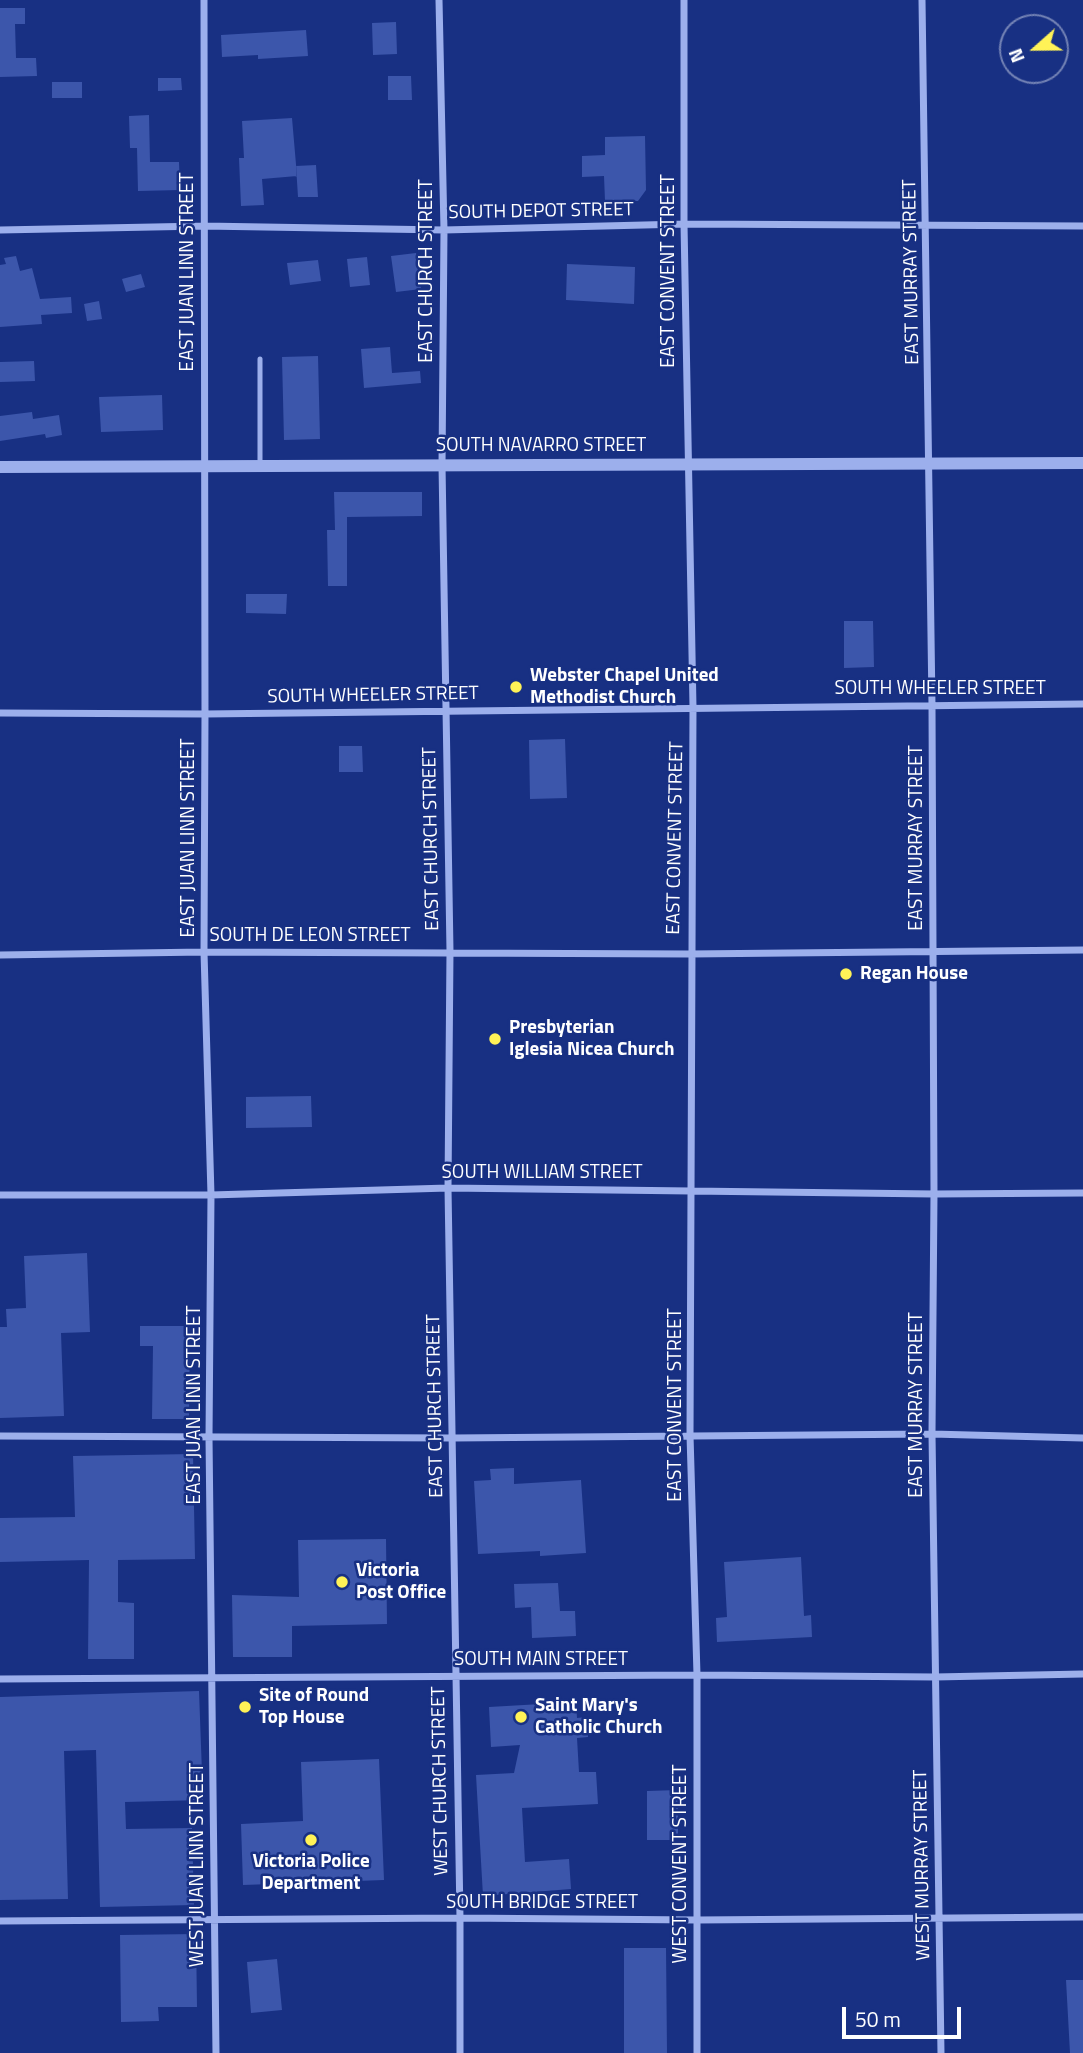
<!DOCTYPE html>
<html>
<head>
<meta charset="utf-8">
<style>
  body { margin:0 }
  #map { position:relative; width:1083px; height:2053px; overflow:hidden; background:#183083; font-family:"Titillium Web",sans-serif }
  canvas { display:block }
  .north { position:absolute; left:999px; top:14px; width:70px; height:70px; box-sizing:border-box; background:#183083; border:2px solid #7483b5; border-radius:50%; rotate:249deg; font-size:19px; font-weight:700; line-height:28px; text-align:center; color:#fff }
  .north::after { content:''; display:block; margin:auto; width:24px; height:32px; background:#fff257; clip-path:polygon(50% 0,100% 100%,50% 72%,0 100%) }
  .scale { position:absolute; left:842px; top:2007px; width:119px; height:32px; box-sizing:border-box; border:4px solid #fff; border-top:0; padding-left:9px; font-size:21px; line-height:24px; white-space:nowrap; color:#fff; -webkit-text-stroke:5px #183083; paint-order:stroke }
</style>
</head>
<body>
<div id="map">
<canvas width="1083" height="2053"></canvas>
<div class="north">N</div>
<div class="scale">50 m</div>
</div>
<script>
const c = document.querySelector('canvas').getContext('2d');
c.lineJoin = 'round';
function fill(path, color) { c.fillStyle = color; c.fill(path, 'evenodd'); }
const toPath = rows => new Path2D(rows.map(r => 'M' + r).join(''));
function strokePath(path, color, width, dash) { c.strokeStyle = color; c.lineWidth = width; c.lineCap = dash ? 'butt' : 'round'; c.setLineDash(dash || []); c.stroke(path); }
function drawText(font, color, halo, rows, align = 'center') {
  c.font = font + ' "Titillium Web",sans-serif'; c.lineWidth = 5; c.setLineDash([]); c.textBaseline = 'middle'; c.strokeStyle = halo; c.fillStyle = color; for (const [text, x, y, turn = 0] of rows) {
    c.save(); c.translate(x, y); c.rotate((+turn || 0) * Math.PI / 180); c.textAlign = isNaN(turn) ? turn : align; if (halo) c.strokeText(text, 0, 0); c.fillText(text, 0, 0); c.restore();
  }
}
fill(toPath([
  [0,8,25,8,25,24,15,24,16,58,36,58,37,76,0,77],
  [396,22,397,54,373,55,372,23],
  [306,30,308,56,258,59,258,55,222,57,221,35],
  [388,76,411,76,412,100,388,100],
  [158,78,181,78,182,90,158,91],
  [52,82,82,82,82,98,52,98],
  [149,115,150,162,179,162,180,190,138,191,137,148,130,148,129,116],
  [292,118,297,176,262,179,264,205,241,206,239,158,244,158,242,121],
  [645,136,646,190,638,201,605,201,604,176,582,177,582,156,605,155,605,137],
  [316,165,318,197,298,197,296,166],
  [416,253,421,289,396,292,391,256],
  [16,256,20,271,32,268,40,299,71,297,72,313,41,315,42,324,0,327,0,265,6,264,4,258],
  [367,257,370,285,350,287,347,259],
  [318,260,321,281,290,285,287,263],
  [567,264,635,267,634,304,566,300],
  [141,274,145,287,126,292,122,279],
  [99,301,102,319,87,321,84,304],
  [390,347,392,373,420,371,421,383,364,388,361,349],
  [318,356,320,439,284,440,282,357],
  [34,361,35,381,0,382,0,362],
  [162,395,163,430,101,432,99,397],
  [32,412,33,419,59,415,62,435,46,438,45,434,0,441,0,416],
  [334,492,422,492,422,516,347,517,347,586,328,586,327,530,335,530],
  [246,594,287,594,286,614,246,613],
  [844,621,873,621,874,667,844,668],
  [565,739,567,798,530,799,529,740],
  [339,746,362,746,363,772,339,772],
  [311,1096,312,1127,246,1128,246,1097],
  [87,1253,90,1332,61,1333,64,1416,0,1418,0,1327,7,1327,6,1309,26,1308,24,1256],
  [140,1326,190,1326,189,1419,152,1419,153,1346,140,1346],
  [193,1454,195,1559,118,1560,118,1602,134,1603,134,1659,88,1659,89,1560,0,1562,0,1518,75,1517,73,1456],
  [514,1468,514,1484,581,1480,586,1553,540,1556,540,1551,478,1554,474,1481,491,1480,490,1469],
  [386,1539,387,1624,292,1626,292,1657,233,1657,232,1595,299,1597,298,1540],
  [801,1557,804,1616,811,1615,812,1637,717,1642,716,1618,727,1617,724,1562],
  [558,1583,560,1611,575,1611,576,1636,532,1638,531,1607,515,1608,514,1584],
  [199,1691,203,1800,125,1802,126,1829,192,1828,194,1905,100,1907,96,1750,64,1751,68,1899,0,1900,0,1697],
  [576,1702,577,1718,587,1717,588,1737,577,1738,579,1772,596,1772,598,1804,522,1808,525,1862,569,1859,571,1889,483,1896,476,1775,514,1773,520,1745,491,1747,489,1707],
  [379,1759,384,1880,243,1885,241,1824,303,1821,301,1762],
  [678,1790,678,1840,647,1840,647,1791],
  [196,1934,197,2007,158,2007,159,2021,121,2022,120,1935],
  [624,1948,666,1948,667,2053,624,2053],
  [277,1959,282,2010,251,2013,247,1962],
  [1066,1980,1083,1980,1083,2053,1070,2053]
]), '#3c56ab');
strokePath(toPath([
  [260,359,260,466]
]), '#9cafec', 5);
strokePath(toPath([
  [204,0,205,714,204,952,211,1195,209,1437,216,2053],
  [439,0,444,230,442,465,450,951,448,1188,460,1918,460,2053],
  [684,0,684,224,693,707,690,1435,697,1675,697,2053],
  [922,0,932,705,934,1194,932,1434,941,2053],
  [0,230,204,226,444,230,684,224,1083,226],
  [0,713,205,714,1083,704],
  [0,955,204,952,690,954,1083,950],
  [0,1195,211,1195,448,1188,934,1194,1083,1193],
  [0,1436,453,1438,932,1434,1083,1438],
  [0,1679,697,1675,935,1677,1083,1674],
  [0,1921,460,1918,697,1920,1083,1917]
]), '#9cafec', 7);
strokePath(toPath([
  [0,467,1083,463]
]), '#9cafec', 12);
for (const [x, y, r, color] of [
  [516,687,7,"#fff257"],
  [846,974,7,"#fff257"],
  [495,1039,7,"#fff257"],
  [342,1582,7,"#fff257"],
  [245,1707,7,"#fff257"],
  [521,1717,7,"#fff257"],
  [311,1840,7,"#fff257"]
]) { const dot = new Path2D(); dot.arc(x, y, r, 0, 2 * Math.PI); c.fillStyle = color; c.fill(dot); strokePath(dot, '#183083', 2.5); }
drawText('19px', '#fff', '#183083', [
  ["SOUTH DEPOT STREET",541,212,-1],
  ["EAST CHURCH STREET",427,271,-90],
  ["EAST CONVENT STREET",669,271,-90],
  ["EAST JUAN LINN STREET",188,272,-90],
  ["EAST MURRAY STREET",912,272,-91],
  ["SOUTH NAVARRO STREET",541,446],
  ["SOUTH WHEELER STREET",940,689],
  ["SOUTH WHEELER STREET",373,696,-1],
  ["EAST JUAN LINN STREET",189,838,-90],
  ["EAST CONVENT STREET",676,838,-89],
  ["EAST MURRAY STREET",917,838,-90],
  ["EAST CHURCH STREET",432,839,-91],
  ["SOUTH DE LEON STREET",310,936],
  ["SOUTH WILLIAM STREET",542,1173],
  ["EAST JUAN LINN STREET",195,1405,-90],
  ["EAST CONVENT STREET",676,1405,-90],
  ["EAST MURRAY STREET",917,1405,-90],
  ["EAST CHURCH STREET",436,1406,-91],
  ["SOUTH MAIN STREET",541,1660],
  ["WEST CHURCH STREET",441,1781,-91],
  ["WEST CONVENT STREET",681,1864,-90],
  ["WEST JUAN LINN STREET",198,1865,-90],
  ["WEST MURRAY STREET",923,1865,-91],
  ["SOUTH BRIDGE STREET",542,1903]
]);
drawText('bold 19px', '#fff', '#183083', [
  ["Webster Chapel United",530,676],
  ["Methodist Church",530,698],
  ["Regan House",860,974],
  ["Presbyterian",509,1028],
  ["Iglesia Nicea Church",509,1050],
  ["Victoria",356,1571],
  ["Post Office",356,1593],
  ["Site of Round",259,1696],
  ["Top House",259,1718],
  ["Saint Mary's",535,1706],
  ["Catholic Church",535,1728],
  ["Victoria Police",311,1862,"center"],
  ["Department",311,1884,"center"]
], 'left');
</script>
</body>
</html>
